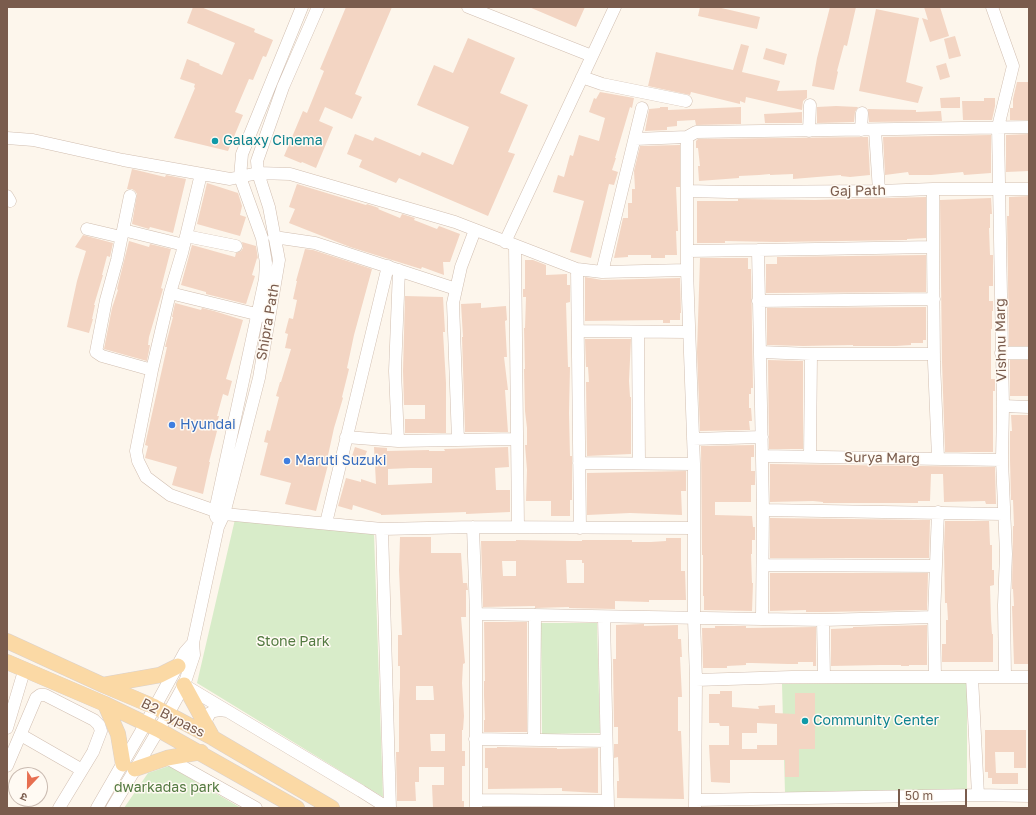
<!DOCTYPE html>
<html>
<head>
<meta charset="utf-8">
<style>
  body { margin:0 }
  #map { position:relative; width:1036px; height:815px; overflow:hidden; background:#fdf6ec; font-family:"Golos Text","Noto Sans Devanagari",sans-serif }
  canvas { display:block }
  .frame { position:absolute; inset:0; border:8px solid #7a5c4d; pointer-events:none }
  .north { position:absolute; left:8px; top:767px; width:40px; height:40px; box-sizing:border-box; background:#fffaf3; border:1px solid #cabbb1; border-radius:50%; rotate:202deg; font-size:11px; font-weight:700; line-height:16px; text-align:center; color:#7a5c4d }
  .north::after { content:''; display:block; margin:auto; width:14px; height:18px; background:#e76f51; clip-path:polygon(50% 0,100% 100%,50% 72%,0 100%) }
  .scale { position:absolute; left:898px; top:789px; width:69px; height:18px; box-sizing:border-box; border:2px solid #7a5c4d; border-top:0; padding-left:5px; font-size:12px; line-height:14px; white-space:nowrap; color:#7a5c4d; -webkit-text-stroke:3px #fffaf3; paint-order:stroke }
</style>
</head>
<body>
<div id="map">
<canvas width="1036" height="815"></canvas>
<div class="frame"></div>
<div class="north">उ</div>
<div class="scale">50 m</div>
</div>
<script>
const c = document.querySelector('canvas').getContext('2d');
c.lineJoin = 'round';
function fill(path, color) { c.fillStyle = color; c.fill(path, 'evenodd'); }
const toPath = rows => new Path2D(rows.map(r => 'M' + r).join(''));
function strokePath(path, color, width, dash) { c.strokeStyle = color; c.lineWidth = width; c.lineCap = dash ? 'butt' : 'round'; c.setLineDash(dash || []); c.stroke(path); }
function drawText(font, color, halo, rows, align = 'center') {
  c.font = font + ' "Golos Text",sans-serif'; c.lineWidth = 3; c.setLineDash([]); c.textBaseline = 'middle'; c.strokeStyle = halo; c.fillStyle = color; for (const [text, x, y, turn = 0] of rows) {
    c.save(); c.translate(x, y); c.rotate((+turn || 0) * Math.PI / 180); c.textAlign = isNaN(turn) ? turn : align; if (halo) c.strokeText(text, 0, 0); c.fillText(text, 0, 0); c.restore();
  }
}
fill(toPath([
  [236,515,374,534,383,797,197,683],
  [541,623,597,623,600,733,542,734],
  [967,682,967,789,785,793,782,684],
  [169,766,241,808,124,808,148,773]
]), '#d8ecc9');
fill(toPath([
  [193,7,201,7,255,29,254,32,273,40,266,57,263,56,253,80,249,79,235,112,243,115,228,151,174,138,195,88,194,87,195,84,180,79,187,59,200,64,199,65,222,75,235,43,187,23],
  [346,7,392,7,355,94,362,97,352,119,325,107,319,121,333,127,316,168,302,162,301,163,284,156,303,111,307,113,324,71,320,69],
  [529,7,585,7,576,27],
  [700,7,717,7,760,17,757,29,698,16],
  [830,7,856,7,847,46,844,45,837,71,838,72,834,90,812,86,817,58],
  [924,7,940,7,949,36,930,42,922,18,928,20],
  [876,9,919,18,906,82,923,87,918,103,859,91],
  [955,36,961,56,949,59,944,39],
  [468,38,515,58,500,93,528,105,508,152,515,154,488,216,399,178,396,183,359,167,362,160,347,154,355,134,373,141,375,137,420,156,422,152,453,165,469,127,417,105,434,65,453,73],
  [741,44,749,46,742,72,780,81,777,91,807,90,807,98,803,101,802,110,746,97,745,103,740,101,740,104,691,92,690,95,648,86,656,52,733,70],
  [766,48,787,54,784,65,763,59],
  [946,63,950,77,940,80,936,66],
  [1017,82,1029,82,1029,120,1010,120,1010,108,1013,108,1013,99],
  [600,92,634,98,632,108,630,107,615,158,616,158,612,170,618,172,614,185,609,184,591,258,570,252,584,201,553,192,558,175,564,177,570,155,573,156,579,135,599,141,605,118,589,112,594,98,596,99],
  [960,97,960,108,941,108,940,98],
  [984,98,995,98,995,106,992,120,963,120,962,101,984,101],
  [836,106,858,107,855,112,854,122,817,123,817,107],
  [660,107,668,107,668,110,741,107,741,124,696,125,695,120,677,121,677,126,667,127,667,130,645,131,649,109,660,108],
  [868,109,916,110,916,112,941,111,942,121,869,122],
  [802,112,802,123,765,123,764,114],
  [1029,134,1029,171,1006,172,1006,135],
  [991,135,991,173,964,175,963,172,931,175,909,175,908,172,885,175,883,137],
  [868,137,870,175,850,177,841,176,841,175,793,179,793,174,770,175,770,174,759,175,739,176,739,178,699,181,698,166,700,166,698,148,696,148,696,141,698,139],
  [680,145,680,187,676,187,678,231,676,231,677,255,665,255,665,258,651,258,651,255,628,255,628,257,614,258,623,218,628,218,628,203,632,203,632,189,635,189,634,171,640,146],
  [132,169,165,177,166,175,186,179,173,233,150,227,149,229,132,224,137,194,135,191,132,189,127,189],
  [207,183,238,193,242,206,240,215,246,217,240,236,197,224],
  [297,184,366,205,367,204,379,208,378,209,400,218,402,214,415,218,414,220,437,229,439,226,460,234,450,262,443,262,444,275,422,267,421,269,350,247,289,223,295,209,289,207],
  [1029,196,1029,346,1009,346,1007,216,1009,216,1009,197],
  [926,197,926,238,907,239,907,240,776,242,725,241,725,243,697,243,697,201,738,201,738,199,815,200],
  [991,198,992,214,990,214,990,228,989,228,990,255,993,255,993,286,989,286,989,301,993,301,993,311,992,311,992,329,991,329,991,379,995,379,995,391,993,391,993,452,945,452,942,362,940,200],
  [83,235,113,243,110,257,107,256,102,275,103,275,94,305,95,305,92,319,93,319,89,333,67,327,77,281,86,251,75,247],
  [129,241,149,247,150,244,171,249,161,288,163,289,149,337,148,345,150,345,147,361,104,349,112,308,118,290,117,289],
  [242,242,256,246,258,259,257,258,252,275,255,276,246,304,206,294,206,292,181,285,192,245,235,257,236,253,241,251,243,248],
  [305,249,313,250,372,269,354,335,347,368,349,369,342,397,343,398,334,428,327,460,329,461,316,511,285,504,291,483,260,475,268,443,264,442,267,430,270,431,279,397,276,396,280,382,281,382,291,349,285,348,288,334,285,333,289,318,293,319,297,300,293,299,297,281,296,281],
  [926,255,926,292,766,293,766,264,777,264,777,257],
  [700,258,748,258,748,269,751,269,753,388,751,388,751,394,749,394,749,408,751,408,752,421,749,421,750,430,700,431,697,352],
  [525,260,533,260,546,265,546,275,567,274,567,285,570,285,570,302,566,303,568,367,570,367,569,413,570,456,572,456,572,500,570,500,570,516,551,516,551,501,526,501,527,470,525,445,527,445,527,428,525,411,524,369,525,369,524,328,525,328,526,297,523,297,523,289,525,289],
  [585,277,602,280,680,278,681,313,680,313,680,320,670,320,670,323,663,323,663,320,585,321],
  [405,296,443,297,445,332,443,332,446,383,446,433,405,433,405,419,425,419,425,405,404,405,403,371],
  [175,303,201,310,202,308,214,311,243,320,226,379,232,381,228,396,223,394,217,416,219,416,215,430,217,431,209,462,210,462,203,494,172,485,177,467,145,458,148,446,145,445,167,347,165,347,173,317,172,317],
  [481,303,481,308,506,306,507,320,505,321,507,357,504,357,508,390,505,390,508,432,465,432,462,337,463,337,461,304],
  [926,307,926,340,923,340,923,343,911,343,911,345,896,346,853,346,853,345,803,346,767,345,767,308],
  [585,339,631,339,629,381,630,397,631,397,631,454,587,456,586,382,589,382,588,367,586,367],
  [768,360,803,361,803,449,769,449],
  [1010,360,1029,360,1029,396,1010,396],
  [1011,415,1029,415,1029,664,1014,664,1012,606,1014,606,1013,589,1012,589,1013,526,1014,526,1013,500,1011,500,1010,460,1010,431,1012,431],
  [754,445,754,457,751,457,751,471,755,471,755,485,751,485,751,502,715,502,715,515,752,516,753,527,755,527,755,540,752,540,752,554,751,554,752,583,753,583,752,611,704,610,704,596,703,596,703,555,702,555,701,446],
  [355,447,367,451,361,466,350,462],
  [374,447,387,448,387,451,429,450,429,451,445,451,444,449,508,447,509,467,495,468,496,490,510,490,510,512,466,514,466,512,381,515,381,514,353,505,352,510,338,506,346,478,361,482,361,479,376,484],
  [411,468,432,468,432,483,388,485,388,469],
  [770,464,995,467,996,504,986,504,985,501,944,502,943,474,931,474,930,501,918,501,918,503,823,503,823,502,813,501,770,502],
  [686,471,686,491,681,491,682,515,630,513,587,515,587,473],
  [770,518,930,520,929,558,770,558],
  [945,521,989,521,990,545,992,545,992,570,994,570,994,585,990,586,991,620,992,634,993,634,993,662,942,662,942,644,946,644,946,620,948,620,947,603,945,603,944,547],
  [400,537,431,537,431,553,461,553,463,583,467,583,468,590,466,590,466,617,461,617,465,663,463,664,462,683,464,716,463,730,462,730,462,751,465,751,465,766,462,766,462,801,464,801,464,808,433,808,432,785,444,785,444,767,419,767,419,782,415,782,416,801,397,801,396,752,399,752,399,700,400,688,400,666,398,666,398,635,402,635,399,570],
  [416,686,433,686,434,700,416,700],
  [430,734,445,734,445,751,431,751],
  [666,538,681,538,681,571,685,571,686,600,649,600,649,602,615,601,615,609,569,608,569,607,535,608,535,606,483,607,481,541,516,541,516,540,573,541,582,541,582,540,632,540,632,542,651,542,666,541],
  [566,560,582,560,582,563,584,563,584,583,567,583],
  [502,561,516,561,516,576,503,576],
  [770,573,928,573,927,610,823,612,806,612,806,610,770,611],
  [484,622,527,622,527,732,484,732,484,720,485,720,484,695,484,681,485,681],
  [644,624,644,626,678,625,678,639,681,639,682,657,680,657,682,697,678,697,678,731,681,731,684,799,617,798,617,781,619,781,618,757,614,758,614,744,618,744,618,727,614,727,613,659,616,659,616,625],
  [927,625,927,665,909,665,909,666,901,666,901,665,880,665,831,666,831,629,853,628,853,627],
  [715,626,746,626,746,628,816,627,816,666,813,666,813,662,798,662,798,664,788,664,752,663,746,663,746,665,727,666,727,668,703,668,702,628,715,628],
  [720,691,732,691,732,707,759,709,758,706,775,705,775,713,795,714,795,693,815,693,815,749,799,749,799,777,785,777,785,760,730,760,730,783,711,782,709,745,729,745,729,726,720,726,719,723,709,723,709,694,720,694],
  [757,723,777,724,777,745,757,745,757,749,742,749,742,733,757,733],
  [985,730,1026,730,1026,768,1014,768,1014,752,995,752,996,773,1018,773,1018,784,992,784,992,778,988,778,988,772,985,772],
  [497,747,557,748,557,749,598,748,598,793,562,791,562,788,488,789,488,768,485,768,485,748,497,748]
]), '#f3d5c3');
const minor = toPath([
  [468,7,592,56],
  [992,7,1013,66,998,127,1003,406,1002,460,1006,554,1004,605,1005,677],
  [582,77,602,84,686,101],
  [861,130,862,113],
  [875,130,879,191],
  [809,131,810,105],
  [687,137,687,270,694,464,694,619,696,680,695,808],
  [7,138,33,140,123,160,230,179,258,173,290,174,455,222,577,269,602,272,687,270],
  [635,139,687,137,696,132,1029,127],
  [201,174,182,253,170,293,152,370,136,451,138,461,146,477,170,495,224,514,382,529,473,527,694,528],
  [933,189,933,247,934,362,938,458],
  [688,191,729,192,879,191,933,189,1029,189],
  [7,196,10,201],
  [87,229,121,237],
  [123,230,130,196],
  [186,236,236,246],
  [274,237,315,243,456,289],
  [505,242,615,7],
  [515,245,518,527],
  [758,250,933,247],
  [577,269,580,528],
  [602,272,642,108],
  [170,293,264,316],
  [758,301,934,299],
  [578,331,688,332],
  [638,332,639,463],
  [761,352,811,354],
  [1001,353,1029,353],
  [152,370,102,356,96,352,106,300,117,260,123,230,184,245],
  [1003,406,1029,407],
  [346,437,398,441,516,439],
  [693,439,762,437],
  [458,440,453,303,461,267,475,230],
  [398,441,395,371,399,270],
  [762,456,1002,460],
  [810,457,811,354,934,354],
  [579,463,694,464],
  [763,510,1003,514],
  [216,517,215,511,265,279,266,263,262,238,240,177,242,154,302,7],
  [326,523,388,266],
  [473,527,476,614,476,808],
  [382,529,390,808],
  [763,565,936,566],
  [476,614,762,619,763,510,758,250,688,251],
  [604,617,608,808],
  [762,619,823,620,934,617],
  [823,620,824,677],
  [935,677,934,617,938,512],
  [972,677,978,795],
  [696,680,792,677,1029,677],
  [184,685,361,791,388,808],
  [204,724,210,713,214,711,220,710,227,711],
  [7,728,24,671],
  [21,735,82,770],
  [475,739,606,741],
  [534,740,535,615],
  [167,758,256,808],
  [7,766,36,698,40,695,45,695,94,720,99,725,101,731,93,752,59,808],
  [476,800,608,801],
  [695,800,978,795,1029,796],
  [97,808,146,723,185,652,193,643],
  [112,808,168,714,184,685,194,655,193,643,218,527,224,514,259,378,279,260,269,207,258,173,257,161,283,87,318,7]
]);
const major = toPath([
  [7,641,103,685,155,707,213,738,332,808],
  [7,662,105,704,159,730,297,808],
  [103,685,160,675,178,666],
  [184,685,213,738],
  [105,704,118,734,123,764],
  [135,769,167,758,201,752]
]);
strokePath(minor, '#d1beb0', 13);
strokePath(major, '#dad1cd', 16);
strokePath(minor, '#fff', 12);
strokePath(major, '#fbd9a5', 15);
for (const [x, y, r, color] of [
  [215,141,4,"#0f9aa8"],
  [172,425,4,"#3f7fe0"],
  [287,461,4,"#3f7fe0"],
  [805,721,4,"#0f9aa8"]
]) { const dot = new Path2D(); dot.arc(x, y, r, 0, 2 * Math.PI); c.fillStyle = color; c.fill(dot); strokePath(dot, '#fffaf3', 1.5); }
drawText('14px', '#0d838f', '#fffaf3', [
  ["Galaxy Cinema",223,141],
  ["Community Center",813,721]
], 'left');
drawText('14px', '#7a5c4d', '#fffaf3', [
  ["Gaj Path",858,191,-1],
  ["Shipra Path",268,322,-80],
  ["Vishnu Marg",1001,340,-91],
  ["Surya Marg",882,458,1],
  ["B2 Bypass",173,718,27]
]);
drawText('14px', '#366cbe', '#fffaf3', [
  ["Hyundai",180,425],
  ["Maruti Suzuki",295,461]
], 'left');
drawText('14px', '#537a41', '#fffaf3', [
  ["Stone Park",293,642],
  ["dwarkadas park",167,788]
]);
</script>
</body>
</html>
